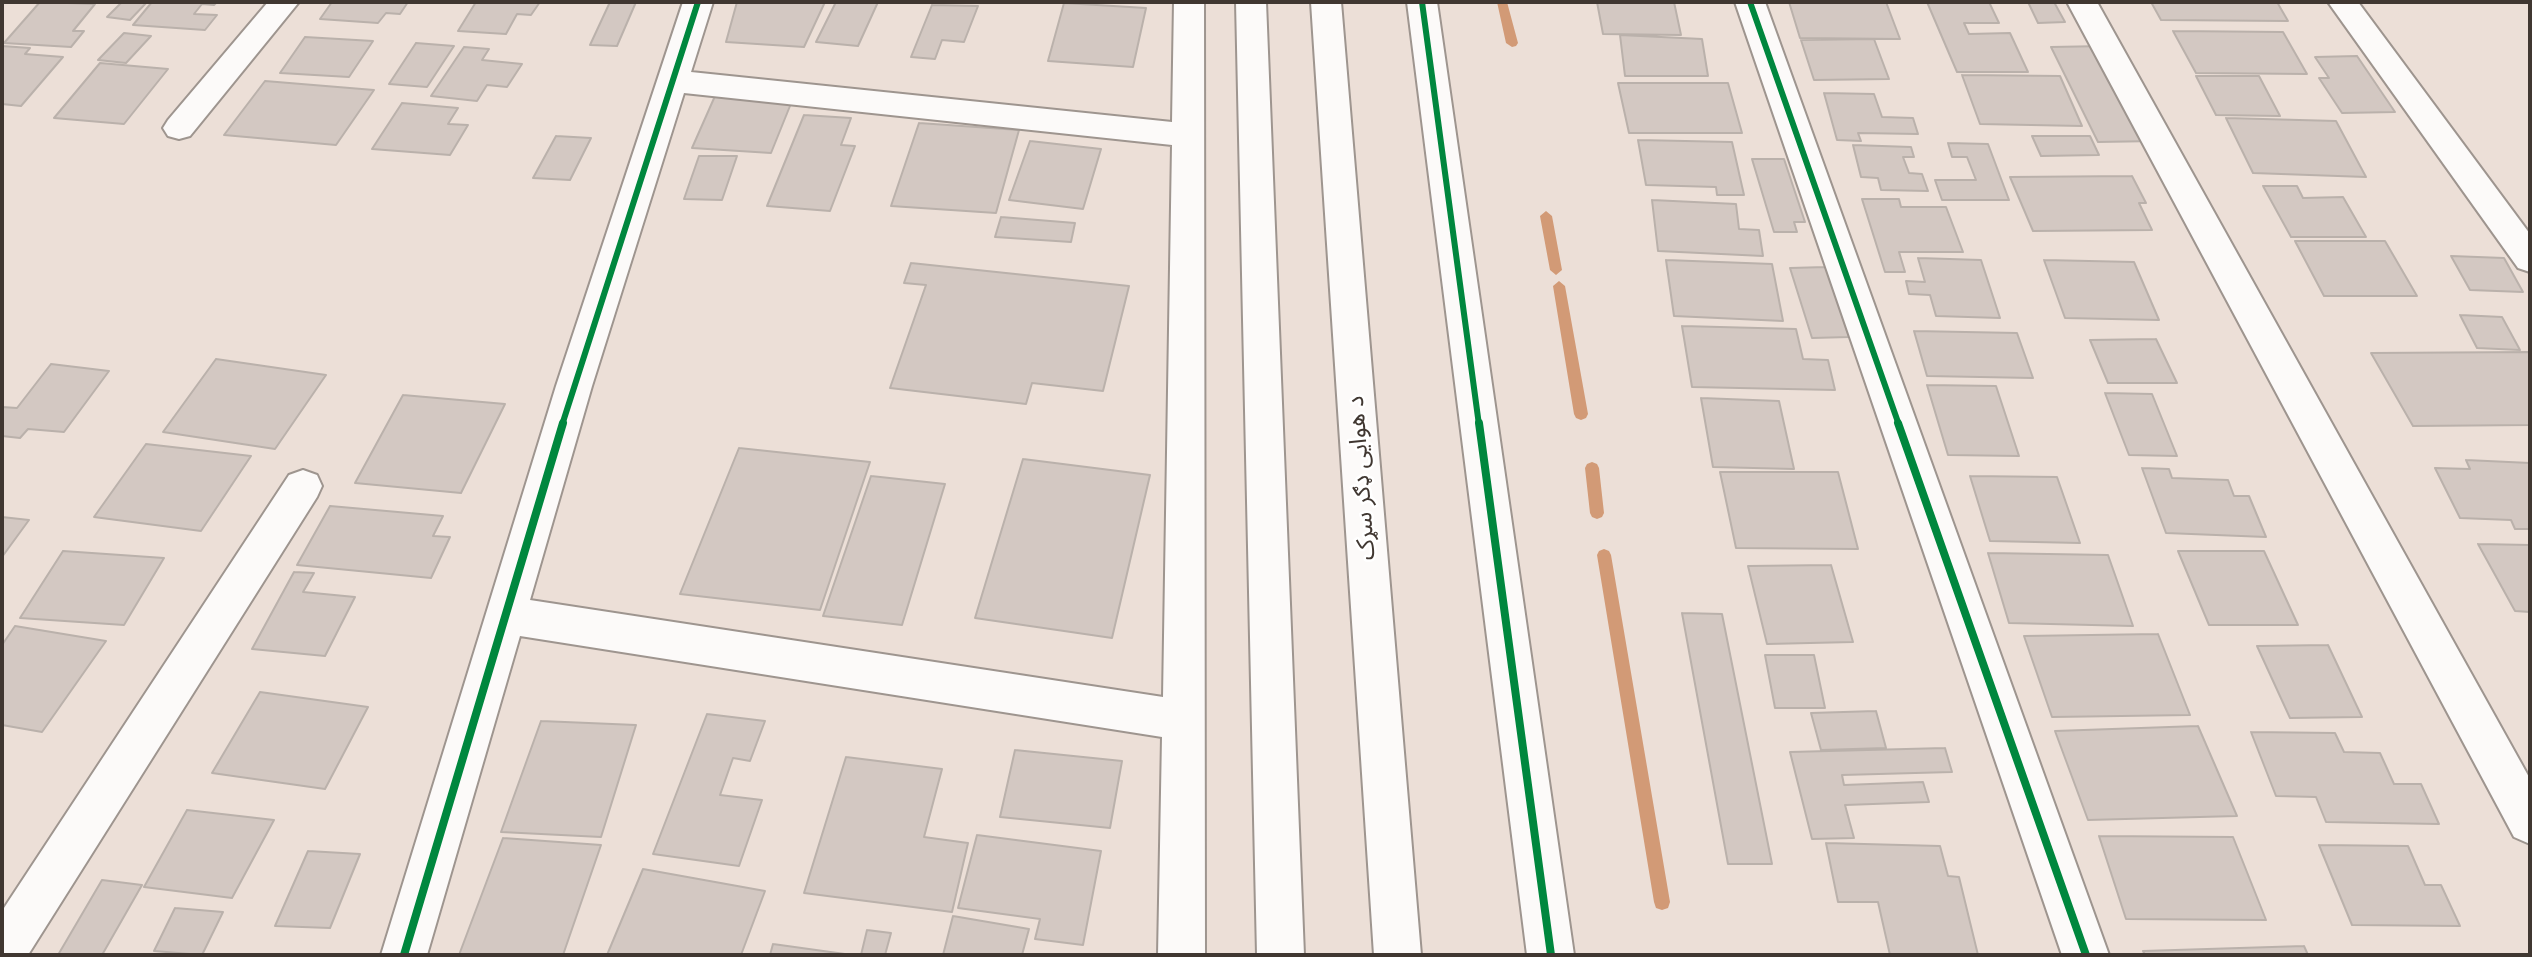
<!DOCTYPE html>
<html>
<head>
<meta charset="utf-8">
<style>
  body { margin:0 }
  #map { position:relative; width:2532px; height:957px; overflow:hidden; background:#ecdfd7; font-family:"Space Grotesk",sans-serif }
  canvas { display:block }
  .frame { position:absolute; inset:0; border:4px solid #403731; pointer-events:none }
</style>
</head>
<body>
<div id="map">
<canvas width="2532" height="957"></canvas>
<div class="frame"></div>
</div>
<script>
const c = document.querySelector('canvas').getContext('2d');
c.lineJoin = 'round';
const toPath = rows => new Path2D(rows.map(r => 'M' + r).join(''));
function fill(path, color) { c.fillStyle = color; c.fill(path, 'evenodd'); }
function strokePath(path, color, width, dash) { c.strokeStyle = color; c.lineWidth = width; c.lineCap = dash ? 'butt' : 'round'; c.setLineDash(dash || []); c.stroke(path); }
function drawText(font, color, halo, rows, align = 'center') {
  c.font = font + ' "Space Grotesk","Noto Sans Arabic",sans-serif'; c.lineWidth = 5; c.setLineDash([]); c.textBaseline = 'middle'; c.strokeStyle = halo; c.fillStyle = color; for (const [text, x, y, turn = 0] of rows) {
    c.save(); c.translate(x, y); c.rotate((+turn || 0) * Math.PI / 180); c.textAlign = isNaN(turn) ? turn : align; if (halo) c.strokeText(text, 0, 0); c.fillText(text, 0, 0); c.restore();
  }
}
fill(toPath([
  [1497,2,1507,2,1518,43,1516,46,1512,47,1506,43,1497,2],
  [1546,211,1552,216,1562,270,1556,275,1550,270,1540,216,1546,211],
  [1559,281,1565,286,1588,414,1586,418,1581,420,1576,418,1574,414,1553,286,1559,281],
  [1592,462,1597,464,1599,468,1604,513,1602,517,1597,519,1592,517,1590,513,1585,468,1587,464,1592,462],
  [1604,549,1609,551,1611,555,1670,902,1668,908,1662,910,1656,908,1654,902,1597,555,1599,551,1604,549]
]), '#d29a76');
const building = toPath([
  [40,2,95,4,73,31,84,31,71,47,4,43,40,2],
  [122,2,147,2,130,20,107,17,122,2],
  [152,2,217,2,214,5,202,4,194,14,217,15,205,30,133,25,152,2],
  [332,2,408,2,400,14,386,13,378,23,320,19,332,2],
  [476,2,540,2,531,15,517,14,506,34,458,31,476,2],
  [610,2,636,2,617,46,590,45,610,2],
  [737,2,825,2,804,47,726,42,737,2],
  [836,2,878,2,858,46,816,42,836,2],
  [1597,2,1674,2,1681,35,1603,34,1597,2],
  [1789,2,1886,2,1900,39,1800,38,1789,2],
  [1927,2,1989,2,1999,23,1964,23,1969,34,2010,33,2028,72,1957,72,1927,2],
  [2028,2,2054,2,2065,22,2038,23,2028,2],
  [2151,2,2277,2,2288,21,2161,20,2151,2],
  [1064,3,1146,8,1133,67,1048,61,1064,3],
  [932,5,978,6,964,42,942,40,935,59,911,57,932,5],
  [2173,31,2283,32,2307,74,2196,73,2173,31],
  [124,33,151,36,126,63,98,60,124,33],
  [1620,35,1702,39,1708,76,1625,76,1620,35],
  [305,37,373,41,349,77,280,73,305,37],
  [1874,39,1889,79,1814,80,1801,40,1874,39],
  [416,43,454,46,427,87,389,84,416,43],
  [2,46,30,48,25,54,63,57,21,106,2,104,2,46],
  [2105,46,2156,141,2098,142,2051,47,2105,46],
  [464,47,489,49,482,60,522,64,507,87,487,85,477,101,431,96,464,47],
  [2357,56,2395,112,2342,113,2319,78,2329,78,2315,57,2357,56],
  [100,63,168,69,124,124,54,118,100,63],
  [1962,75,2060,76,2082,126,1980,124,1962,75],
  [2196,76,2259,76,2280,116,2216,115,2196,76],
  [265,81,374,90,336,145,224,135,265,81],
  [1618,83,1728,83,1742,133,1629,133,1618,83],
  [1824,93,1874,94,1882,117,1913,118,1918,134,1858,133,1861,141,1837,140,1824,93],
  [715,96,792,101,771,153,692,148,715,96],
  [402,103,458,108,448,124,468,125,450,155,372,149,402,103],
  [804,115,851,118,841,145,855,146,830,211,767,206,804,115],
  [2226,118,2336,121,2366,177,2253,173,2226,118],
  [919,123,1019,130,996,213,891,206,919,123],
  [556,136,591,138,570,180,533,178,556,136],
  [2032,136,2090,136,2099,155,2041,156,2032,136],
  [1638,140,1732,142,1744,195,1717,195,1716,187,1646,185,1638,140],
  [1030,141,1101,149,1083,209,1009,200,1030,141],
  [1948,143,1988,144,2009,200,1942,200,1935,180,1976,180,1967,157,1952,157,1948,143],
  [1853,145,1911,147,1914,157,1903,157,1909,173,1922,174,1928,191,1881,190,1878,178,1861,177,1853,145],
  [699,156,737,156,722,200,684,199,699,156],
  [1752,159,1784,159,1805,222,1794,222,1797,232,1774,232,1752,159],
  [2132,176,2146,203,2139,203,2152,230,2033,231,2010,177,2132,176],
  [2263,186,2297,186,2303,198,2343,197,2366,237,2291,237,2263,186],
  [1862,199,1899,199,1901,207,1946,207,1963,252,1899,252,1905,272,1885,272,1862,199],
  [1652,200,1736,204,1739,229,1759,230,1763,256,1658,251,1652,200],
  [1001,217,1075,223,1071,242,995,237,1001,217],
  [2295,241,2385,241,2417,296,2324,296,2295,241],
  [2451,256,2504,258,2523,292,2470,290,2451,256],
  [1918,258,1981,260,2000,318,1936,316,1930,295,1909,294,1906,281,1925,282,1918,258],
  [1666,260,1772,264,1783,321,1674,316,1666,260],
  [2044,260,2134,262,2159,320,2065,318,2044,260],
  [911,263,1129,286,1103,391,1032,383,1026,404,890,388,926,285,904,283,911,263],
  [1826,267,1849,337,1812,338,1790,268,1826,267],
  [2460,315,2502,317,2520,350,2477,348,2460,315],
  [1682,326,1796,329,1803,359,1828,360,1835,390,1692,387,1682,326],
  [1914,331,2017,333,2033,378,1927,376,1914,331],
  [2156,339,2177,383,2108,383,2090,340,2156,339],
  [2530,352,2530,425,2413,426,2371,353,2530,352],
  [216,359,326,375,275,449,163,432,216,359],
  [51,364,109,371,64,432,28,429,20,438,2,436,2,407,17,408,51,364],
  [1927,385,1996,386,2019,456,1948,455,1927,385],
  [2105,393,2152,394,2177,456,2129,455,2105,393],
  [403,395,505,404,461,493,355,483,403,395],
  [1701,398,1779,401,1794,469,1713,467,1701,398],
  [146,444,251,456,201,531,94,517,146,444],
  [739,448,870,462,820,610,680,594,739,448],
  [1023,459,1150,475,1112,638,975,618,1023,459],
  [2466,460,2530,463,2530,529,2515,529,2511,520,2460,518,2435,468,2470,469,2466,460],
  [2142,468,2169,469,2172,478,2228,480,2234,496,2249,496,2266,537,2166,533,2142,468],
  [1720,472,1838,472,1858,549,1736,548,1720,472],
  [871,476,945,484,902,625,823,616,871,476],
  [1970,476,2057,477,2080,543,1990,541,1970,476],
  [330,506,443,516,433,536,450,537,431,578,297,565,330,506],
  [2,517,29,520,2,557,2,517],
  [2478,544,2530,545,2530,612,2515,611,2478,544],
  [63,551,164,558,124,625,20,618,63,551],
  [2178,551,2264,551,2298,625,2209,625,2178,551],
  [1988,553,2108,555,2133,626,2009,623,1988,553],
  [1831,565,1853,642,1767,644,1748,566,1831,565],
  [294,572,314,573,303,592,355,597,325,656,252,649,294,572],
  [1682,613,1722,614,1772,864,1728,864,1682,613],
  [15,626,106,641,42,732,2,725,2,645,15,626],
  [2158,634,2190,715,2052,717,2024,636,2158,634],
  [2328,645,2362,717,2290,718,2257,646,2328,645],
  [1765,655,1814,655,1825,708,1775,708,1765,655],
  [260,692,368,707,325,789,212,773,260,692],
  [1876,711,1886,748,1821,750,1811,713,1876,711],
  [707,714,765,721,750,761,733,758,720,795,762,800,739,866,653,854,707,714],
  [541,721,636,725,601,837,501,832,541,721],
  [2198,726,2237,816,2088,820,2055,731,2198,726],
  [2251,732,2335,733,2344,752,2380,753,2394,784,2421,784,2439,824,2326,822,2316,797,2276,796,2251,732],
  [1945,748,1952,772,1842,775,1844,785,1923,782,1929,802,1845,805,1854,838,1812,839,1790,752,1945,748],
  [1015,750,1122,761,1110,828,1000,817,1015,750],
  [846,757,942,769,924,837,968,843,952,912,804,893,846,757],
  [187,810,274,820,232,898,144,887,187,810],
  [977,835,1101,851,1083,945,1035,939,1040,919,958,908,977,835],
  [2099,836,2233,837,2266,920,2126,919,2099,836],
  [503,838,601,845,563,955,459,955,503,838],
  [1826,843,1940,846,1948,876,1959,877,1978,955,1890,955,1878,902,1838,902,1826,843],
  [2319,845,2408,846,2425,885,2441,885,2460,926,2352,925,2319,845],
  [308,851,360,854,330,928,275,926,308,851],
  [643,869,765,891,741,955,607,955,643,869],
  [102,880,142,885,102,955,58,955,102,880],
  [175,908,223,912,202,955,154,951,175,908],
  [953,916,1029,929,1022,955,943,955,953,916],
  [867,930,891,933,885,955,861,955,867,930],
  [773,944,852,955,770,955,773,944],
  [2304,946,2308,955,2145,955,2143,951,2304,946]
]);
fill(building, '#d3c8c2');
strokePath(building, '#bab1ab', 2);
const street = toPath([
  [268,2,299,2,190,136,179,139,168,136,163,128,168,120,268,2],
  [683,2,713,2,691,72,1172,122,1174,2,1204,2,1205,955,1158,955,1162,737,520,636,427,955,381,955,556,386,683,2],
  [684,93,1172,145,1163,697,530,600,592,386,684,93],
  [1407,2,1437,2,1574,955,1527,955,1407,2],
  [1735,2,1765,2,2109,955,2062,955,1735,2],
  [2067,2,2097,2,2530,779,2530,844,2514,837,2067,2],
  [2328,2,2358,2,2530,234,2530,272,2518,268,2328,2],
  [303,470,317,475,322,486,317,497,28,955,2,955,2,911,289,475,303,470]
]);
const primary = toPath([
  [1236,2,1266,2,1304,955,1257,955,1236,2],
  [1311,2,1341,2,1421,955,1374,955,1311,2]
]);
strokePath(street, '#9e958f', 4);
strokePath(primary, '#9e958f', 4);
fill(street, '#fcfaf9');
fill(primary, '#fcfaf9');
strokePath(toPath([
  [1422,2,1479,425],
  [1750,2,1899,425],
  [562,425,698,2]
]), '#00873e', 6);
strokePath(toPath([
  [1479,423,1551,955],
  [1898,423,2086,955],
  [404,955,563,423]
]), '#00873e', 8);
drawText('24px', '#403731', '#fff', [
  ["د هوایی ډګر سړک",1362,478,-94]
]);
</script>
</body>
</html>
